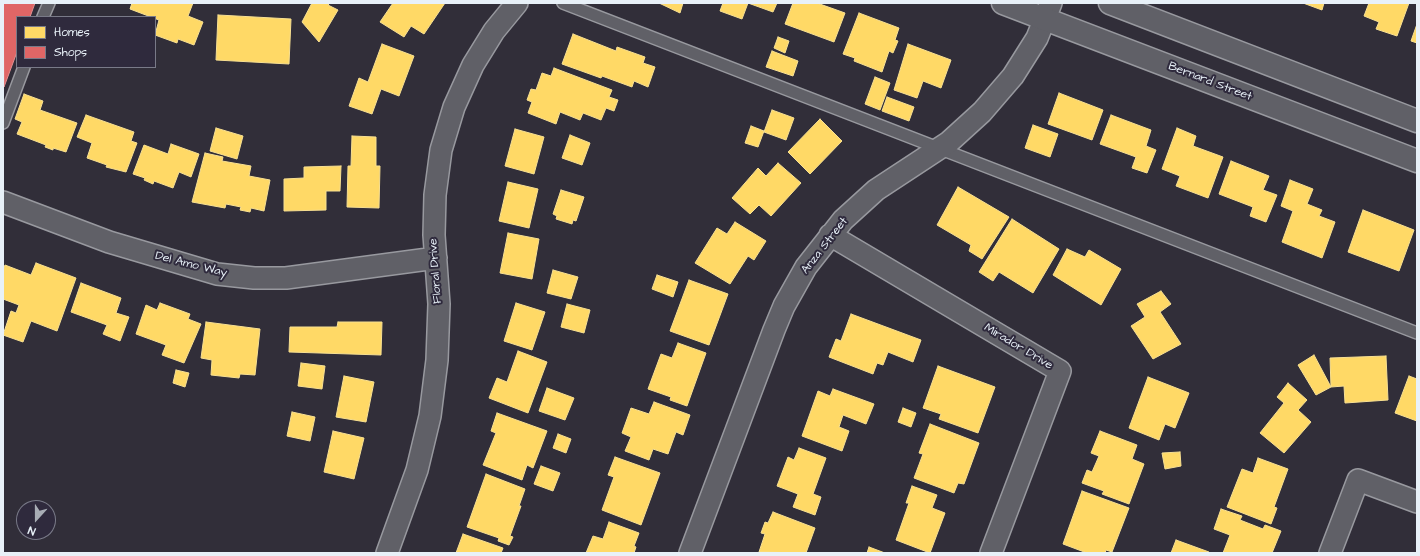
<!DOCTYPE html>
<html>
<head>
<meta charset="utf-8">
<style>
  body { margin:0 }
  #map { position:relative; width:1420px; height:556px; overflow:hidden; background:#312e39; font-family:"Architects Daughter",sans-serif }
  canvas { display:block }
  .frame { position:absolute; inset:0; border:4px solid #e8f1f8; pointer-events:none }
  .legend { position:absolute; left:16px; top:16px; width:140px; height:52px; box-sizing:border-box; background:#2f2a3d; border:1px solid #797a88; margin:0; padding:5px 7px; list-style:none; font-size:12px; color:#e8f1f8 }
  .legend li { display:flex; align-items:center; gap:8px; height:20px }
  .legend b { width:20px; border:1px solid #797a88 }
  .north { position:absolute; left:16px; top:500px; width:40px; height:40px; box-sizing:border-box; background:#2f2a3d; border:1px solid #797a88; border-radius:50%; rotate:201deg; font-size:11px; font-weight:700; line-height:16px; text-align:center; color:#e8f1f8 }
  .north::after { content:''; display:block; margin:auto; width:14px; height:18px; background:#a8adb5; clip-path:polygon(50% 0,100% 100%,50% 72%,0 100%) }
</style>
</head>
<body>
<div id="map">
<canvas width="1420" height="556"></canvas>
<div class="frame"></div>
<ul class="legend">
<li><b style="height:11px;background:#ffd966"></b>Homes</li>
<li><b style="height:11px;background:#e06666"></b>Shops</li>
</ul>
<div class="north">N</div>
</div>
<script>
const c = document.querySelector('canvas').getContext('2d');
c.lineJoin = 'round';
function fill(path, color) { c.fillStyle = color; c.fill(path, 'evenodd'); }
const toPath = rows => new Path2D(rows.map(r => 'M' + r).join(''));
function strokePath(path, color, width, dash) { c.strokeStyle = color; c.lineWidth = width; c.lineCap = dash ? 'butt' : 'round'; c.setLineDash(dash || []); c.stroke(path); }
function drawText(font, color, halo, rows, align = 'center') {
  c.font = font + ' "Architects Daughter",sans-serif'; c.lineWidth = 4; c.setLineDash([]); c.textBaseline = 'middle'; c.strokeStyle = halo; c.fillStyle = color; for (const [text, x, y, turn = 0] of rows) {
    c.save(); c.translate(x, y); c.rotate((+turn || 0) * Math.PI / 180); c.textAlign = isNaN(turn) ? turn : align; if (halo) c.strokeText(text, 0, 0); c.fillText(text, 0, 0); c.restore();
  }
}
const homes = toPath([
  [132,3,193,3,188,16,203,22,194,45,178,39,177,43,155,35,159,20,130,9,132,3],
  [312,3,330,3,328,5,338,10,319,42,302,22,312,3],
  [393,3,445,3,424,34,411,26,404,37,380,22,393,3],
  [659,3,683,3,680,13,659,3],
  [723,3,748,3,742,19,720,11,723,3],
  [748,3,777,3,773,12,748,3],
  [793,3,817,3,845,13,834,42,785,24,793,3],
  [1303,3,1324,3,1322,10,1303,3],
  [1369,3,1409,3,1397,36,1376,29,1379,22,1364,16,1369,3],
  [859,13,899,28,895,40,898,41,893,53,889,51,882,72,854,61,855,58,843,54,859,13],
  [218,15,291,19,289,64,216,60,218,15],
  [1417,24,1417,43,1411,41,1417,24],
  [573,34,616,51,617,47,645,57,643,63,655,67,648,87,634,81,632,87,602,76,601,78,562,64,573,34],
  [778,37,789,41,785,53,774,48,778,37],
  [382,44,414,56,399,96,381,89,372,114,349,106,359,78,368,82,382,44],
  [908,44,951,60,941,88,923,81,917,98,894,90,908,44],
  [772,51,798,61,793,76,766,67,772,51],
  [554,68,612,90,609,97,618,100,614,111,606,108,601,120,583,113,580,120,560,112,556,124,528,113,532,102,527,100,531,89,536,90,542,73,551,76,554,68],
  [875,77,890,83,880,110,865,104,875,77],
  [1059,93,1103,110,1092,140,1048,124,1059,93],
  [24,94,43,101,40,110,77,123,66,152,53,148,53,150,45,147,46,145,17,134,22,122,15,119,24,94],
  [887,97,914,107,909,121,882,111,887,97],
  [772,110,794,118,786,140,764,132,772,110],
  [86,115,134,132,131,141,137,143,126,172,106,167,107,165,87,158,92,143,77,137,86,115],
  [1111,115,1151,130,1146,146,1156,150,1147,173,1132,168,1136,157,1100,144,1111,115],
  [820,119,842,141,810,174,788,152,820,119],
  [1033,125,1058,134,1050,157,1025,148,1033,125],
  [751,126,764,131,758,147,745,143,751,126],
  [216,128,243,136,237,159,210,151,216,128],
  [1177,128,1196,136,1193,146,1223,157,1208,198,1176,186,1180,176,1162,169,1177,128],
  [515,129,544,137,534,174,505,166,515,129],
  [570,135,590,143,582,165,562,158,570,135],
  [352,136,376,137,376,166,380,166,379,208,347,207,348,166,351,166,352,136],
  [171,144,199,154,191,177,179,172,173,188,154,181,153,184,144,180,145,178,133,174,144,145,168,154,171,144],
  [205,153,223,157,222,161,251,166,249,176,270,180,264,211,251,208,250,212,240,210,241,207,226,204,225,208,192,202,205,153],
  [1231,161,1269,176,1263,190,1277,195,1266,222,1250,216,1253,207,1219,194,1231,161],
  [778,163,801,183,771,216,759,205,750,214,732,198,758,168,766,176,778,163],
  [341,166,340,191,326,191,326,210,284,211,284,179,304,178,304,167,341,166],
  [1290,180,1313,189,1307,204,1322,210,1319,216,1335,222,1322,258,1282,242,1293,211,1281,206,1290,180],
  [508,182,538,189,529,228,499,221,508,182],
  [958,187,1009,217,982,259,969,251,971,245,937,225,958,187],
  [561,190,584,197,576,221,573,220,572,224,556,219,557,216,553,214,561,190],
  [1363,210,1414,230,1399,271,1348,252,1363,210],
  [1012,219,1059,249,1033,293,999,272,993,281,979,272,1012,219],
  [735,222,766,241,754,260,748,256,730,284,695,263,717,228,727,234,735,222],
  [508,233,539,239,532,279,500,273,508,233],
  [1067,249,1085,257,1089,250,1121,269,1101,305,1053,275,1067,249],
  [36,263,76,278,57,331,31,321,23,342,3,335,11,311,16,313,19,305,3,299,3,270,5,265,31,275,36,263],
  [553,270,578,277,571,299,547,293,553,270],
  [657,275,678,282,673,297,652,289,657,275],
  [689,280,728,294,709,345,670,331,689,280],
  [81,283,121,298,116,313,129,317,120,341,103,334,107,325,71,312,81,283],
  [1161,291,1171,304,1160,312,1181,344,1153,359,1131,326,1145,317,1137,304,1161,291],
  [160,303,190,314,188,319,201,324,184,363,162,355,166,345,136,334,146,305,157,310,160,303],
  [516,303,545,312,532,350,504,341,516,303],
  [567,304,590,310,584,333,561,327,567,304],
  [851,314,921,340,913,362,888,352,883,365,877,363,873,374,829,357,836,339,841,341,851,314],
  [206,322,260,329,255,375,240,374,239,378,211,375,212,360,201,358,206,322],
  [338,322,382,322,381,355,289,352,290,327,337,327,338,322],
  [678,343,706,353,687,406,670,400,671,397,648,389,661,354,672,358,678,343],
  [518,351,547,362,528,413,489,398,497,378,507,382,518,351],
  [1314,355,1331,387,1316,395,1298,365,1314,355],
  [1386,356,1388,400,1345,403,1344,386,1331,387,1330,358,1386,356],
  [301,363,325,366,322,389,298,386,301,363],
  [938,366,995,387,978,433,939,419,941,414,923,408,938,366],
  [176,370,189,373,185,387,173,383,176,370],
  [344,376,374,382,366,422,336,417,344,376],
  [1409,376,1417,379,1417,421,1395,413,1409,376],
  [1148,377,1189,393,1175,428,1165,424,1159,440,1129,428,1148,377],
  [1288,383,1307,400,1298,410,1311,422,1284,453,1260,433,1284,403,1277,397,1288,383],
  [547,388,574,398,565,420,539,411,547,388],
  [833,389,874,404,866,424,843,415,839,427,849,431,842,451,802,436,818,391,830,396,833,389],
  [654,402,690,415,683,435,676,432,668,454,653,449,649,460,625,451,631,437,622,433,631,408,649,414,654,402],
  [903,408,916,413,911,427,898,422,903,408],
  [292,412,315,417,310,441,287,436,292,412],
  [497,413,547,431,533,468,527,465,522,480,483,465,496,433,491,431,497,413],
  [930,424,979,443,964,484,958,483,954,493,914,478,923,454,919,453,930,424],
  [333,431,364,438,354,479,324,472,333,431],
  [1100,431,1137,445,1132,459,1144,464,1129,504,1102,494,1104,491,1082,483,1087,470,1092,472,1099,456,1091,453,1100,431],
  [558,434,571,439,566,453,553,448,558,434],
  [799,448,826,458,813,494,821,497,815,515,793,507,798,494,777,486,788,457,794,460,799,448],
  [1180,452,1181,466,1165,469,1162,453,1180,452],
  [615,457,660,473,641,525,602,510,614,477,608,475,615,457],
  [1258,458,1288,469,1274,507,1277,508,1271,524,1227,507,1242,469,1253,473,1258,458],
  [541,466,560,473,553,491,534,484,541,466],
  [486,474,525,489,519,506,521,506,510,536,513,537,509,545,498,541,499,538,467,527,486,474],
  [912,486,937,495,932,508,945,513,930,553,896,540,909,503,906,503,912,486],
  [1082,491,1129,508,1112,552,1106,550,1105,553,1087,553,1063,544,1082,491],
  [1221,509,1242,516,1240,520,1263,529,1265,525,1281,531,1272,553,1223,553,1230,535,1214,529,1221,509],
  [773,512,815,528,806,553,759,552,765,534,761,533,765,522,768,523,773,512],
  [609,522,639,533,634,546,636,547,634,553,586,553,593,536,603,539,609,522],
  [463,534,503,548,501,553,456,553,463,534],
  [1176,540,1209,552,1208,553,1171,553,1176,540],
  [869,547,885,553,867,553,869,547]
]);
fill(homes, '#ffd966');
strokePath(homes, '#f8e092', 1);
const shops = toPath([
  [3,3,35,3,30,17,17,17,17,52,4,87,3,3]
]);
fill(shops, '#e06666');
strokePath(shops, '#e29092', 1);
const service = toPath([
  [563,3,1417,333],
  [43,17,49,3],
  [3,123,24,67]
]);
const minor = toPath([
  [3,202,109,242,217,274,254,278,286,278,436,258],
  [830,235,1060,371,991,553],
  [387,553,417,470,430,416,437,360,439,304,434,235,435,195,441,150,454,107,473,65,494,31,517,3],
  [690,553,774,330,784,306,806,267,843,220,876,190,949,142,982,112,1013,76,1037,38,1051,3],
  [1330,553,1358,480,1417,502]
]);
const tertiary = toPath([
  [1003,3,1417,161],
  [1110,3,1417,121]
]);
strokePath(service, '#98999f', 14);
strokePath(minor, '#98999f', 24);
strokePath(tertiary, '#98999f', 25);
strokePath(service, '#606067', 11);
strokePath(minor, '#606067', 21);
strokePath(tertiary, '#606067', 22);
drawText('12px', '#e8f1f8', '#2f2a3d', [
  ["Bernard Street",1210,82,21],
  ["Anza Street",825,246,-52],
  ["Del Amo Way",191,265,14],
  ["Floral Drive",436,271,-94],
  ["Mirador Drive",1018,347,31]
]);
</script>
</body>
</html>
